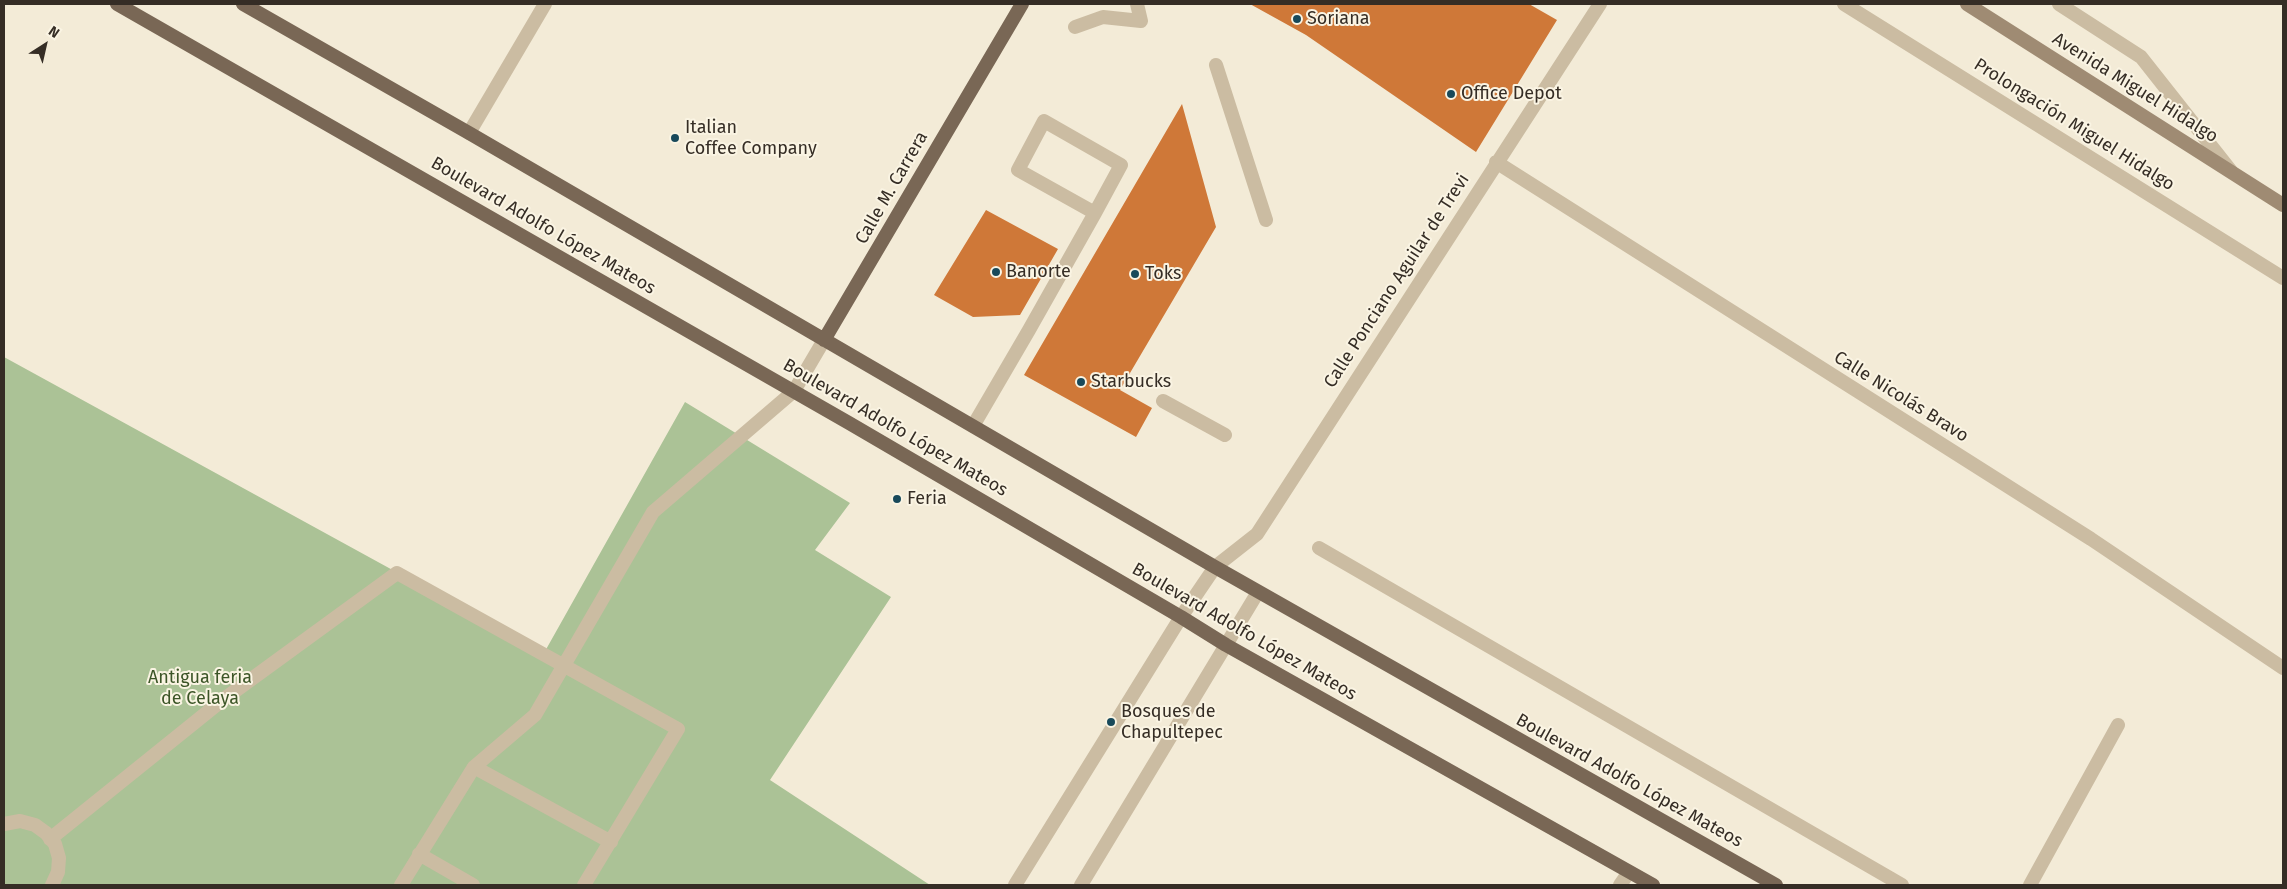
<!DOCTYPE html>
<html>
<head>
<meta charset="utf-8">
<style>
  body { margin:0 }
  #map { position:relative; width:2287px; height:889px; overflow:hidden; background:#f3ebd7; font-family:"Fira Sans",sans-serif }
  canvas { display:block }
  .frame { position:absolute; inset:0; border:5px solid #352d25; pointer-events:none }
  .north { position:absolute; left:20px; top:20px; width:50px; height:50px; -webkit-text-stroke:4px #faf4e3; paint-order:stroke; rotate:35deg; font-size:14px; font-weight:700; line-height:20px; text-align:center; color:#352d25 }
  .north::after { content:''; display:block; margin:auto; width:18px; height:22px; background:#352d25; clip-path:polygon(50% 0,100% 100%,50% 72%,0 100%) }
</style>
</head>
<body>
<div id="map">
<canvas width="2287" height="889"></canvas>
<div class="frame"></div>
<div class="north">N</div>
</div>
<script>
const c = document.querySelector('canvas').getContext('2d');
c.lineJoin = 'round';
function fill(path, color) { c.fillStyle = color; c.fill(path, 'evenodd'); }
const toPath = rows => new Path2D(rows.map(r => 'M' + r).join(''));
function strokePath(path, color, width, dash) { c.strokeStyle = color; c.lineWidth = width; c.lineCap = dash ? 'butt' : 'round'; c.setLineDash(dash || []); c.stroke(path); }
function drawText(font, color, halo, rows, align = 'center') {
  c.font = font + ' "Fira Sans",sans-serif'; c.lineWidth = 4; c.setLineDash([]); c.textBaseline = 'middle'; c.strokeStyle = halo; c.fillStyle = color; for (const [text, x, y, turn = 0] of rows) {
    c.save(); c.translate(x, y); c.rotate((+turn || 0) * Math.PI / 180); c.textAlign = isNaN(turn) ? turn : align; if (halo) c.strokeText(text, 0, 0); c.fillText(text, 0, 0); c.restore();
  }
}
fill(toPath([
  [4,357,544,653,685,402,850,503,815,550,891,597,770,780,930,885,4,885]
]), '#abc296');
fill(toPath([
  [1250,4,1529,4,1557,20,1476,152,1306,35],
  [1182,104,1216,227,1120,390,1152,408,1136,437,1024,375],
  [986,210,1058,249,1020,315,973,317,934,295]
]), '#cf7838');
strokePath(toPath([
  [1075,27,1103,17,1141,21,1137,4],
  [1216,65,1266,220],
  [1163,401,1225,435],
  [973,426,1029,330,1095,213,1121,165,1044,121,1018,170,1095,213],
  [1319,548,1902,885],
  [474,767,611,842],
  [4,824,20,821,35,825,46,833,55,844,59,858,58,872,52,885],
  [50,839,220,702,397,573,678,729,584,885],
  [419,854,473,885],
  [401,885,474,767,535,715,653,512,794,391],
  [1620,885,1629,872],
  [2030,885,2118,725]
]), '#cbbca2', 14);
strokePath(toPath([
  [2059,4,2141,57,2231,171],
  [469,133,545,4],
  [1496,162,2091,539,2283,668],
  [794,391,824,340],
  [1015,885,1181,617,1215,567,1257,534,1600,4],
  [1081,885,1258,592]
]), '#cbbca2', 14);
strokePath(toPath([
  [1844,4,2283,278]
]), '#cbbca2', 14);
strokePath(toPath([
  [1967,4,2283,205]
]), '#9f8b73', 14);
strokePath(toPath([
  [117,4,849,423,1181,617,1226,645,1653,885],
  [243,4,469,133,1215,567,1776,885],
  [824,340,1022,4]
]), '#796755', 14);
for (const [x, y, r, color] of [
  [1297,19,5,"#18495a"],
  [1451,94,5,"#18495a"],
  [675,138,5,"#18495a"],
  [996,272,5,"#18495a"],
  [1135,274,5,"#18495a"],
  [1081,382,5,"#18495a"],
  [897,499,5,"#18495a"],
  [1111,722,5,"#18495a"]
]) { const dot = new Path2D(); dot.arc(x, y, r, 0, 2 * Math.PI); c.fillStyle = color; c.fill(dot); strokePath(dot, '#faf4e3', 2); }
drawText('18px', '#352d25', '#faf4e3', [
  ["Soriana",1307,19],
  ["Office Depot",1461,94],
  ["Italian",685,128],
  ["Coffee Company",685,149],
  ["Banorte",1006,272],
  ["Toks",1145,274],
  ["Starbucks",1091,382],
  ["Feria",907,499],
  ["Bosques de",1121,712],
  ["Chapultepec",1121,733]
], 'left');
drawText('18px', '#352d25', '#faf4e3', [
  ["Avenida Miguel Hidalgo",2135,88,32],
  ["Prolongación Miguel Hidalgo",2074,125,32],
  ["Calle M. Carrera",892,188,-60],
  ["Boulevard Adolfo López Mateos",543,226,30],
  ["Calle Ponciano Aguilar de Trevi",1397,281,-57],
  ["Calle Nicolás Bravo",1901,397,32],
  ["Boulevard Adolfo López Mateos",895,428,30],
  ["Boulevard Adolfo López Mateos",1244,632,30],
  ["Boulevard Adolfo López Mateos",1629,781,29]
]);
drawText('18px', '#3c5527', '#faf4e3', [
  ["Antigua feria",200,678],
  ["de Celaya",200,699]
]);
</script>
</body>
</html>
